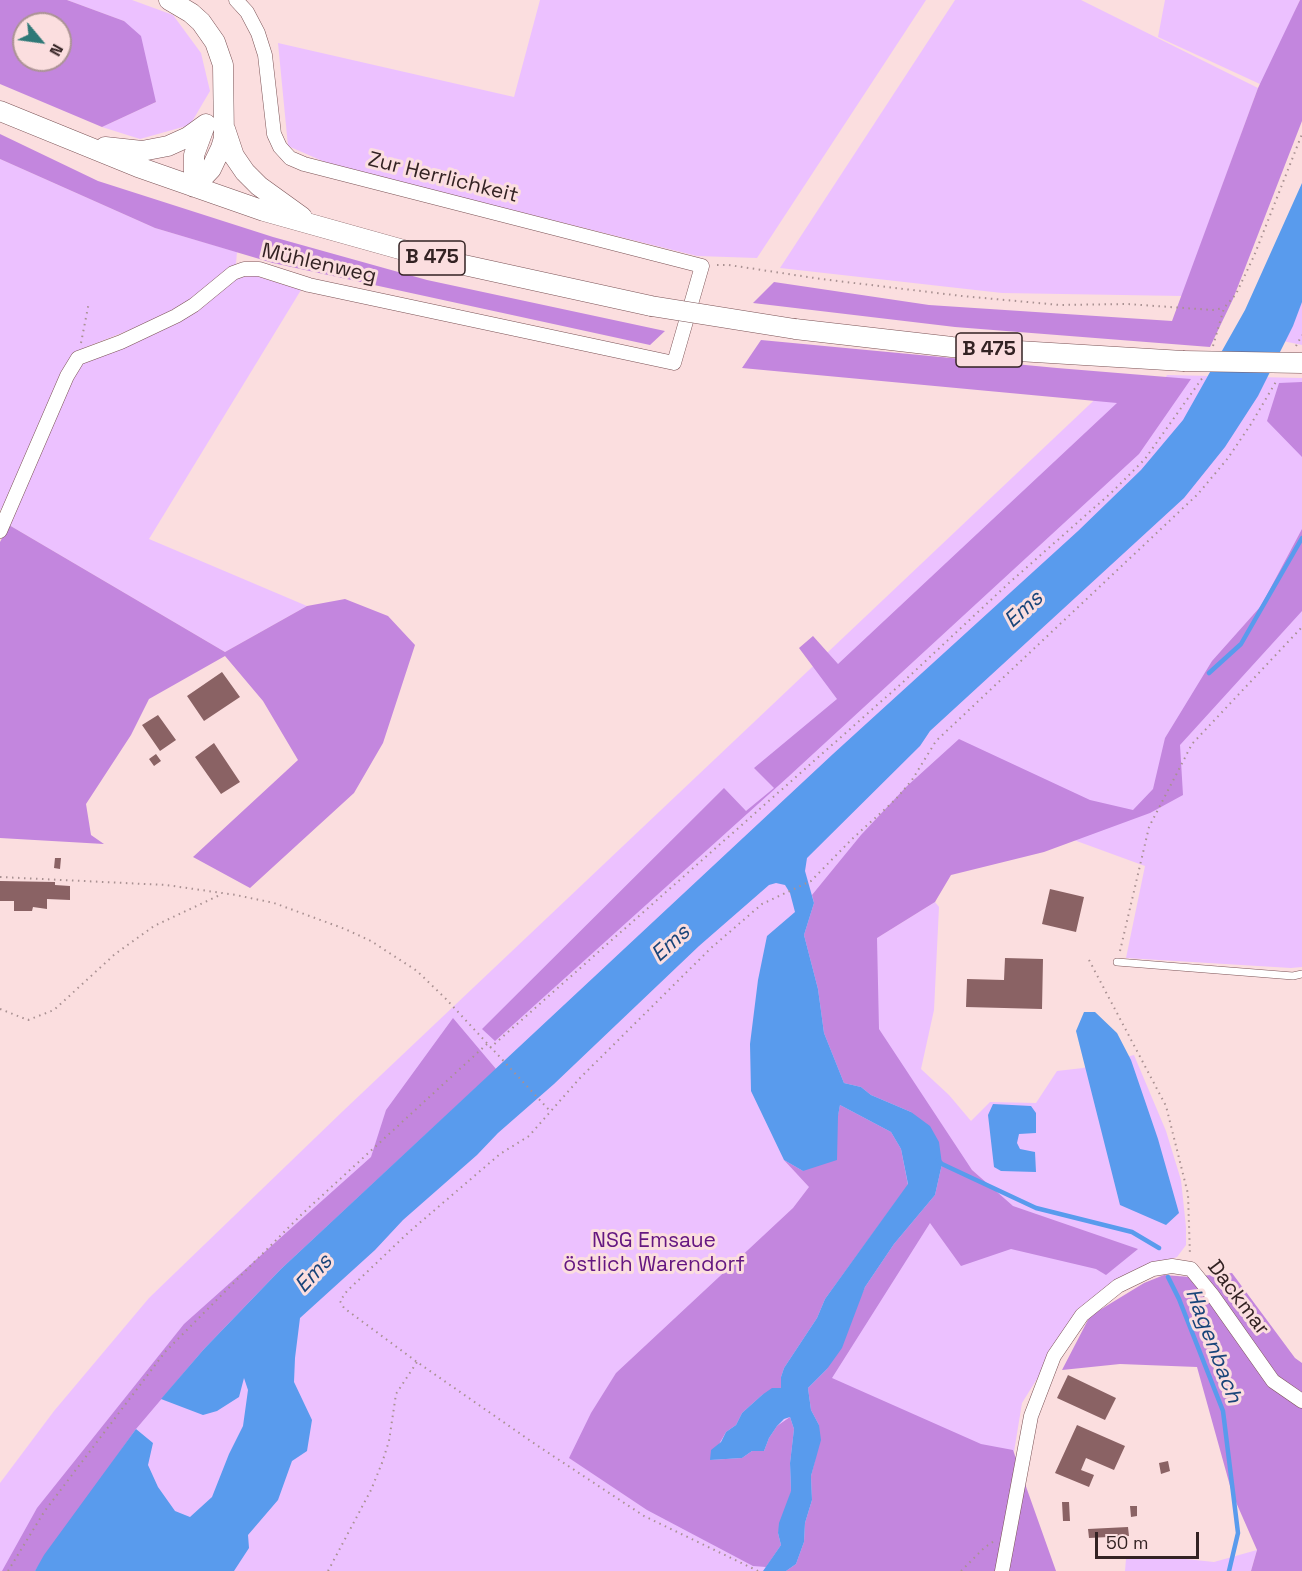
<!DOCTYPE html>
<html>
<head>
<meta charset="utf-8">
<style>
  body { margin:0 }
  #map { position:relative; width:1302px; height:1571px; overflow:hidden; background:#fbdedf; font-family:"Space Grotesk",sans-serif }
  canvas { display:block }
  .north { position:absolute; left:12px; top:12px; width:60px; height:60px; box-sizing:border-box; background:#fbdedf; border:2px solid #ab9394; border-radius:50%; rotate:119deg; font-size:16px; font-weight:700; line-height:24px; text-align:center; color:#332223 }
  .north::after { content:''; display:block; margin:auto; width:21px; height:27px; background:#2e7877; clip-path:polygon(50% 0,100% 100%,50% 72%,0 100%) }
  .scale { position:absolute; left:1095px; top:1532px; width:104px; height:27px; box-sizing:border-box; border:3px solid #332223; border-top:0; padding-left:8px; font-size:18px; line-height:21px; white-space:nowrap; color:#332223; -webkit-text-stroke:4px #fbdedf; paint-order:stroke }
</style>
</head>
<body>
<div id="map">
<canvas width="1302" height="1571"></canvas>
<div class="north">N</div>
<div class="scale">50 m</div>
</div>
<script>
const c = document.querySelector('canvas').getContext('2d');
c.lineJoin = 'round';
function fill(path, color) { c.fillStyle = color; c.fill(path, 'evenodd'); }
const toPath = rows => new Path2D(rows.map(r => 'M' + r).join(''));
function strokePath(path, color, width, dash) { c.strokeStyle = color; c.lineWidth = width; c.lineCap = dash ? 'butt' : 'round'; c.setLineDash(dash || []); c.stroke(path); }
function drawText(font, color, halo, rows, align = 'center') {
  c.font = font + ' "Space Grotesk",sans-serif'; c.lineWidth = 6; c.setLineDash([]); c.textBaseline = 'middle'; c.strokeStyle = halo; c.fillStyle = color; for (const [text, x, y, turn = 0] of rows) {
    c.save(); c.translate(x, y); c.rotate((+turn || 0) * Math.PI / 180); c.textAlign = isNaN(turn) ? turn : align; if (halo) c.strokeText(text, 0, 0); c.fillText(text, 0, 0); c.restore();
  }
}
fill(toPath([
  [67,0,132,0,173,15,201,53,210,91,190,125,140,139,102,127,156,102,124,21],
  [540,0,926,0,757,258,697,256,334,166,288,146,278,43,514,97],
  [955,0,1081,0,1258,88,1182,296,1002,293,780,268],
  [1165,0,1300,0,1262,85,1158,37],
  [0,159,155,228,237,252,236,264,193,301,167,315,74,352,59,383,7,505,0,510],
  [256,276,301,290,149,539,307,606,225,652,9,525,67,389,81,364,238,277],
  [1302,297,1302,345,1283,341],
  [1167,375,1302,378,1302,967,1291,968,1126,958,1145,866,937,790,880,936,935,902,939,907,934,1010,921,1069,949,1095,971,1121,990,1102,1036,1103,1057,1071,1083,1068,1134,1055,1166,1131,1181,1180,1186,1227,1186,1245,1177,1257,1134,1271,1050,1358,1022,1403,1011,1470,943,1571,0,1571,0,1483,54,1411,149,1298,343,1111,1107,388,1157,391],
  [1257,1550,1251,1571,1125,1571,1126,1559,1158,1556,1214,1562]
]), '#ecc1ff');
fill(toPath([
  [0,0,67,0,124,21,141,36,156,102,102,127,0,84],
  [24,24,60,24,60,60,24,60],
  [1300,0,1302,0,1302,121,1233,299,1210,347,955,327,753,303,774,282,929,305,1172,321,1258,88],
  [0,134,98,181,273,237,427,280,665,331,650,345,273,263,155,228,0,159],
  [761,340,1057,368,1191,379,1139,454,788,777,495,1041,482,1029,724,788,746,811,774,788,754,768,837,699,799,648,813,636,838,664,1117,403,742,368],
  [1302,382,1302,457,1267,421,1279,383],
  [9,525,225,652,307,606,345,599,388,616,415,645,383,743,354,793,250,888,193,857,298,760,263,701,225,656,149,699,131,735,86,804,91,835,104,844,0,838,0,542],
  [1302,529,1302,611,1180,745,1183,795,1150,813,1044,852,951,875,935,902,877,938,879,1029,972,1170,1013,1206,1138,1249,1106,1275,1096,1269,1011,1249,961,1266,930,1223,832,1378,981,1444,1013,1450,1056,1571,786,1571,796,1564,804,1542,805,1523,812,1500,811,1476,815,1460,819,1425,811,1410,808,1388,827,1369,865,1287,894,1244,935,1195,942,1164,911,1112,871,1095,861,1087,844,1083,824,1033,818,989,804,935,814,903,812,895,861,835,906,787,959,739,1090,800,1133,810,1153,789,1165,738,1212,661,1261,606],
  [453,1018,496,1069,281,1269,204,1349,136,1429,35,1571,2,1571,37,1508,184,1324,371,1157,386,1110],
  [840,1105,891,1132,901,1149,908,1185,825,1299,817,1318,784,1368,781,1377,781,1388,762,1395,742,1413,736,1425,726,1432,710,1460,742,1458,752,1451,764,1451,769,1438,777,1426,790,1417,794,1429,790,1463,791,1492,778,1533,781,1545,766,1567,753,1566,647,1510,569,1458,591,1413,616,1373,793,1208,809,1187,784,1160,803,1171,838,1115],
  [1232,1273,1295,1358,1302,1363,1302,1571,1251,1571,1257,1550,1232,1493,1197,1367,1120,1364,1062,1370,1090,1316,1144,1283,1164,1275,1190,1277]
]), '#c386de');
fill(toPath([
  [1302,183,1302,302,1293,326,1258,396,1225,447,1184,498,930,731,920,746,807,858,805,871,814,903,804,935,818,989,824,1033,844,1083,861,1087,871,1095,911,1112,930,1126,939,1142,942,1164,935,1195,894,1244,865,1287,842,1348,827,1369,808,1388,811,1410,819,1425,821,1440,811,1476,812,1500,805,1523,804,1542,796,1564,786,1571,763,1571,781,1545,778,1533,779,1523,791,1491,790,1463,794,1429,790,1417,784,1419,777,1426,769,1438,764,1451,752,1451,742,1458,710,1460,711,1450,721,1442,726,1432,736,1425,742,1413,762,1395,772,1388,781,1388,781,1377,784,1368,817,1318,825,1299,908,1184,901,1149,891,1132,840,1105,838,1116,837,1160,803,1171,784,1160,751,1091,750,1044,758,980,767,936,795,912,790,893,785,885,776,883,769,885,699,946,554,1084,498,1133,477,1155,403,1220,375,1250,300,1318,295,1358,294,1382,312,1420,307,1451,292,1461,278,1500,248,1535,249,1548,234,1571,35,1571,44,1555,136,1429,153,1443,148,1465,158,1487,175,1511,190,1517,212,1497,229,1454,243,1426,248,1390,244,1378,239,1397,217,1411,203,1415,161,1399,204,1349,281,1269,833,754,1078,531,1141,470,1183,420,1245,310],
  [1084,1012,1095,1012,1117,1033,1131,1060,1158,1139,1179,1213,1166,1225,1120,1205,1076,1031],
  [993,1104,1031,1106,1036,1113,1036,1133,1019,1134,1017,1143,1020,1149,1035,1152,1036,1172,1001,1171,994,1167,988,1115]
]), '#599bed');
strokePath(toPath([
  [1209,673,1241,644,1302,538],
  [938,1160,942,1164,1036,1208,1132,1232,1159,1248],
  [1168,1277,1179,1299,1223,1411,1238,1533,1229,1571]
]), '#599bed', 4.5);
fill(toPath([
  [222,672,240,697,204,721,187,696],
  [158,715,176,740,160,751,142,725],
  [214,743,240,782,221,794,195,757],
  [156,754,161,761,154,766,149,759],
  [55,858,61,858,60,869,54,868],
  [0,881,55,882,55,885,70,886,70,900,47,899,47,909,33,907,32,911,14,911,14,901,0,901],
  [1050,889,1084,897,1076,932,1042,924],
  [1005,958,1043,959,1042,1009,966,1007,967,979,1004,980],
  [1068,1375,1116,1398,1105,1420,1057,1398],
  [1077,1425,1125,1446,1114,1470,1086,1458,1081,1470,1094,1475,1089,1487,1055,1473],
  [1168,1461,1170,1471,1161,1474,1159,1463],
  [1062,1502,1069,1502,1070,1521,1063,1521],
  [1130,1506,1137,1506,1137,1516,1131,1517],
  [1128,1527,1129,1536,1089,1538,1088,1529]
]), '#8a6264');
const service = toPath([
  [1117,962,1293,976,1302,974]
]);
const minor = toPath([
  [0,531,67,376,78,358,121,342,176,316,194,305,233,273,244,269,259,269,309,285,674,363,702,266,304,164,290,158,280,147,274,134,265,55,258,33,247,12,236,0],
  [1002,1571,1031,1416,1054,1356,1082,1315,1118,1286,1153,1269,1172,1266,1191,1269,1213,1296,1273,1381,1302,1401]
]);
const primary = toPath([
  [169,0,191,13,201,22,215,42,223,65,224,138,221,148,211,169,194,187],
  [0,111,138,167,264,211,432,258,651,306],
  [225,129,234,156,245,172,259,186,302,217],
  [105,147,142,151,168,146,188,137,206,124],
  [194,187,194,155,205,125],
  [795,329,952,347,1183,361]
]);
strokePath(service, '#7b5356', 8);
strokePath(minor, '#7b5356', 15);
strokePath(primary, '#7b5356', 21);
strokePath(toPath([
  [717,265,729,265,821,279,962,296,1060,305,1127,304,1213,310,1224,308],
  [81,343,89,302],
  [1213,346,1224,308,1236,294,1254,256,1302,134],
  [1296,346,1302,335],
  [0,877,166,885,236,895,274,903,345,929,371,941,417,971,446,999,550,1111],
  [1120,951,1149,827,1192,744,1302,627],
  [1089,960,1166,1106,1188,1194,1190,1256],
  [0,1009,28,1020,54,1010,115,954,154,926,222,894],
  [490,1048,902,683,1009,583,1112,492,1145,459,1203,377],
  [8,1571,44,1512,165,1352,302,1214,487,1044],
  [328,1571,371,1490,382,1463,389,1441,396,1394,417,1362],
  [758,1571,644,1516,535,1444,417,1362,344,1308,340,1301,347,1291,409,1232,500,1154,529,1136,580,1078,711,948,762,904,811,881,852,839,896,799,912,780,936,741,1198,494,1228,458,1251,424,1277,380],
  [961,1571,984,1548,994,1541]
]), '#a99192', 2, [1.5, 4.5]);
strokePath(service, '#fff', 7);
strokePath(minor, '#fff', 14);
strokePath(primary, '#fff', 20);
const primaryBridge = toPath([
  [651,306,795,329],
  [1183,361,1302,363]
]);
strokePath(primaryBridge, '#7b5356', 21, []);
strokePath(primaryBridge, '#fff', 20);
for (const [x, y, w] of [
  [432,258,66],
  [989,350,66]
]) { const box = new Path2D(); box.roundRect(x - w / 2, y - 17, w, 34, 4.5); c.fillStyle = '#fbdedf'; c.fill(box); strokePath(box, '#332223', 1.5); }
drawText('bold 20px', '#332223', null, [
  ["B 475",432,258],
  ["B 475",989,350]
]);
drawText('21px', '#332223', '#fbdedf', [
  ["Zur Herrlichkeit",443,178,14],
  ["Mühlenweg",319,264,13],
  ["Dackmar",1238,1298,53]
]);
drawText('21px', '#651781', '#fbdedf', [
  ["NSG Emsaue",654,1241],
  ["östlich Warendorf",654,1265]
]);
drawText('italic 22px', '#184479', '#fbdedf', [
  ["Ems",1024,610,-42],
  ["Ems",671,944,-42],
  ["Ems",314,1274,-47],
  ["Hagenbach",1213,1346,69]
]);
</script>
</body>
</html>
